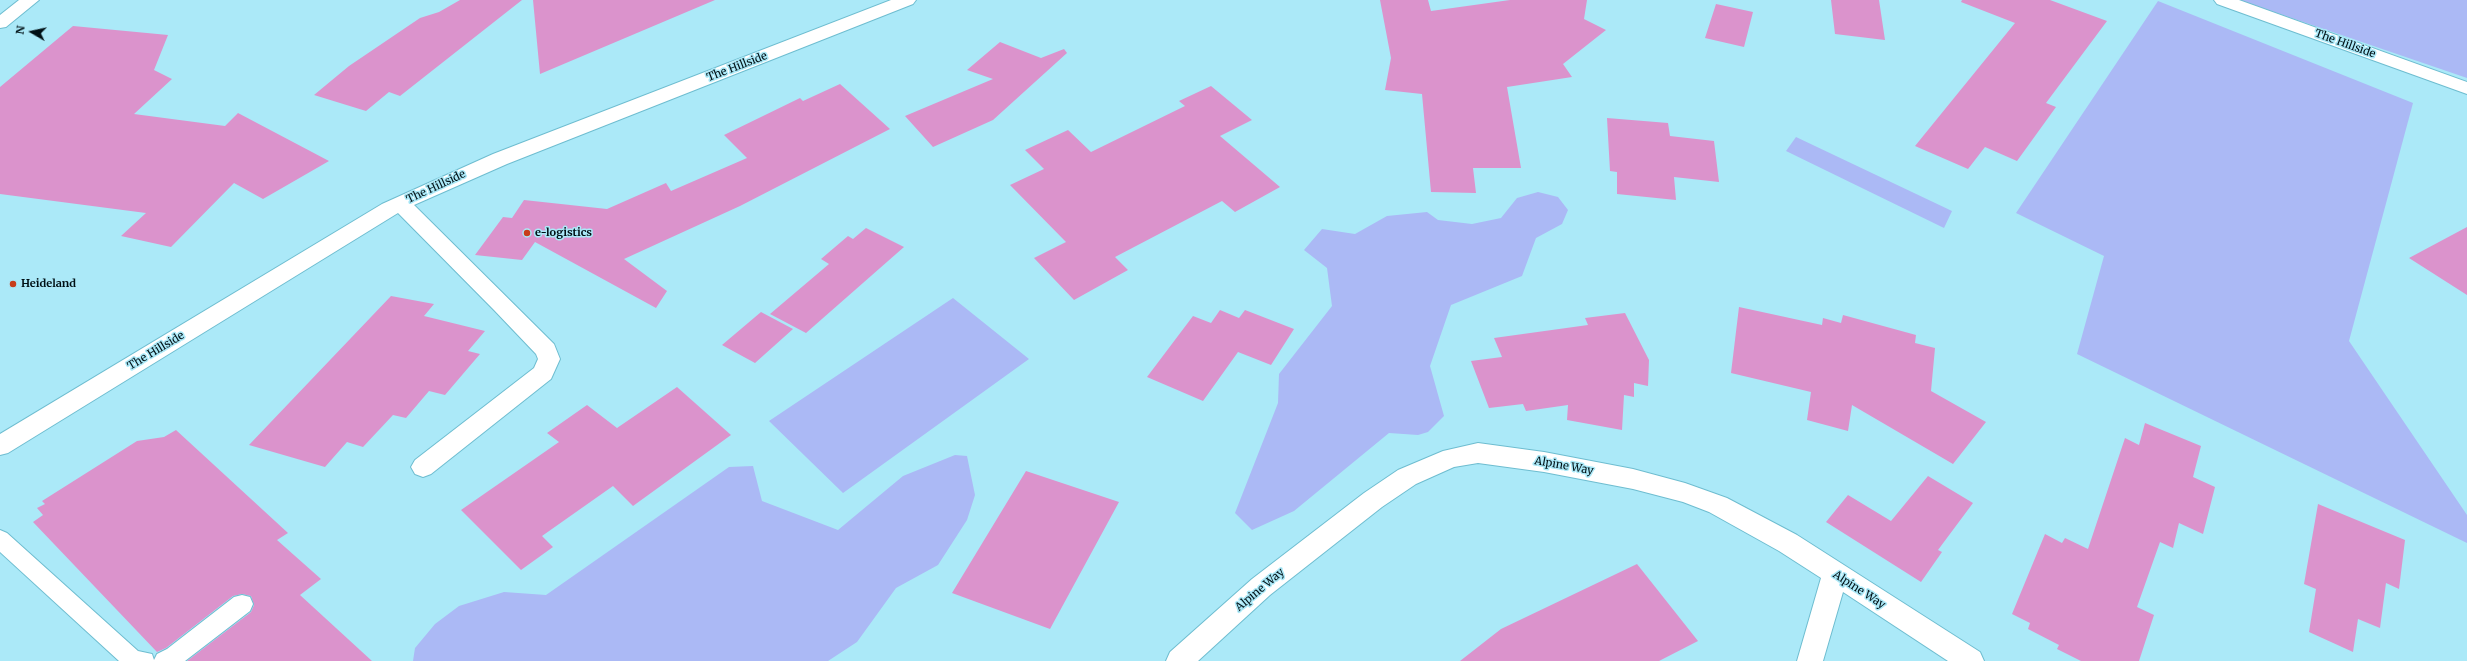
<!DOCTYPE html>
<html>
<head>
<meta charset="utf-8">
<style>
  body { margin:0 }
  #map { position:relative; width:2467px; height:661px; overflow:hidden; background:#abe9f8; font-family:Merriweather,serif }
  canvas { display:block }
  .north { position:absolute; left:12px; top:12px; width:40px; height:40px; -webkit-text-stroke:3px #abe9f8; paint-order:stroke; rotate:279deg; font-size:11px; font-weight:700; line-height:16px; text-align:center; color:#001015 }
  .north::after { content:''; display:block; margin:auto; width:14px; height:18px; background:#001015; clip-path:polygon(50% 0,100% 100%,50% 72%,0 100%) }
</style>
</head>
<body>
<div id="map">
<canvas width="2467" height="661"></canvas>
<div class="north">N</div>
</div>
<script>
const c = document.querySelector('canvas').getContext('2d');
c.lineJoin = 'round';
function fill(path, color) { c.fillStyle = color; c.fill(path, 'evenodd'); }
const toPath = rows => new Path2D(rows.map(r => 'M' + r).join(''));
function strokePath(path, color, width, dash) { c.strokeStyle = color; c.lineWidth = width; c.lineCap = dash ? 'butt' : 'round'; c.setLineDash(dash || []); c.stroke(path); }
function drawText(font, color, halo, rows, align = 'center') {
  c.font = font + ' Merriweather,serif'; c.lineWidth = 3; c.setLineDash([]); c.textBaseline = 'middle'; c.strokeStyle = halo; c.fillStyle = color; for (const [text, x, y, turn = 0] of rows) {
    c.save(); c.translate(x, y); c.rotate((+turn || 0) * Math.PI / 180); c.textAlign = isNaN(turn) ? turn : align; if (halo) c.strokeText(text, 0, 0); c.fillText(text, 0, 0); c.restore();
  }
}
fill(toPath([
  [2239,0,2467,0,2467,78],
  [2158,1,2413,103,2349,341,2467,515,2467,543,2077,354,2104,256,2016,213],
  [1796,137,1952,211,1944,228,1786,151],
  [1538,192,1558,197,1568,210,1562,224,1536,238,1522,276,1451,305,1430,366,1444,416,1428,432,1418,435,1389,433,1294,511,1252,530,1235,513,1278,403,1279,374,1332,306,1327,268,1304,250,1322,229,1355,234,1387,216,1427,212,1438,220,1472,224,1501,218,1517,198],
  [953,298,1029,359,843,493,769,421],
  [955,455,967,456,975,495,967,520,938,565,896,588,857,642,828,661,413,661,415,648,435,624,459,606,504,592,546,595,729,467,753,466,762,501,838,530,903,476]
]), '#abb9f5');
fill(toPath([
  [460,0,522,0,400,96,389,92,366,111,314,95,349,66,420,18,439,12],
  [533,0,715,0,540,74],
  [1380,0,1428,0,1431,11,1510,0,1587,0,1584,19,1606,30,1563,64,1572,77,1507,87,1521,168,1473,168,1476,193,1431,192,1422,94,1385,90,1391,58],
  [1831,0,1879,0,1885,40,1835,34],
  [1962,0,2050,0,2107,21,2046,103,2056,107,2017,161,1985,147,1968,169,1915,146,2015,23,1961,2],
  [1716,4,1753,12,1744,47,1705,38],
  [73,26,168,35,154,70,172,79,134,114,225,126,238,113,329,161,263,199,234,183,171,247,121,236,146,213,0,194,0,87],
  [1000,42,1041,58,1064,49,1067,53,993,120,933,147,905,116,993,79,967,70],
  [840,84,890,129,740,206,624,259,667,291,656,308,535,242,522,260,475,255,503,217,512,218,524,200,607,209,666,183,671,191,747,158,724,135,800,98,803,101],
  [1211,86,1252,120,1220,136,1280,187,1235,212,1222,201,1115,257,1128,270,1074,300,1034,258,1066,242,1010,185,1044,169,1025,150,1068,130,1091,152,1185,106,1179,101],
  [1607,118,1668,123,1670,136,1714,141,1719,182,1674,177,1676,200,1617,194,1617,172,1610,171],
  [2467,227,2467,295,2409,258],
  [866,228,904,247,806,333,770,314,829,264,821,259,848,236,853,239],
  [391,296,434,304,424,316,485,331,468,351,480,354,445,395,429,391,406,418,393,415,363,447,347,442,325,467,249,445],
  [1739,307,1822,325,1823,318,1841,323,1843,315,1916,335,1915,343,1935,348,1931,391,1986,422,1953,464,1852,405,1848,431,1807,420,1811,392,1731,373],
  [1220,310,1239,318,1245,310,1294,329,1271,365,1238,352,1203,401,1147,377,1193,316,1211,323],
  [761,312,793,329,755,363,722,345],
  [1625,313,1649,360,1648,386,1634,383,1634,397,1624,395,1622,430,1567,420,1568,405,1526,411,1523,404,1489,408,1471,361,1502,357,1494,338,1588,325,1585,318],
  [677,387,731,435,633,506,613,486,542,536,553,547,521,570,461,510,559,442,547,433,587,405,617,428],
  [2145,423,2201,446,2193,477,2215,487,2203,534,2179,523,2173,548,2160,542,2137,607,2154,615,2139,661,2081,661,2057,649,2059,645,2028,629,2030,623,2012,614,2045,534,2062,543,2065,538,2088,549,2125,438,2139,445],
  [176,430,288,533,277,540,321,579,300,595,372,661,187,661,251,612,254,605,251,596,242,594,233,596,166,648,157,652,33,522,43,515,37,508,45,504,42,501,137,441,164,437],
  [1026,471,1119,502,1050,629,952,593],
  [1928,476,1973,503,1938,550,1942,552,1921,582,1826,522,1848,495,1891,521],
  [2318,504,2405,540,2399,589,2386,583,2380,628,2358,619,2353,652,2309,632,2316,589,2304,584],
  [1637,564,1698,641,1659,661,1460,661,1501,629]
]), '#db93cc');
const lane = toPath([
  [0,530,7,533,138,651,152,654,154,660,157,654,167,649,234,597,242,595,250,597,253,604,250,611,185,661,119,661,0,552,0,530]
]);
const street = toPath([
  [19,0,39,0,6,27,0,28,0,15,19,0],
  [891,0,916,0,913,4,507,164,414,205,554,344,560,359,551,379,431,474,423,477,415,474,411,467,415,460,534,368,538,359,536,354,494,310,398,213,8,453,0,455,0,434,382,204,493,154,891,0],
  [2214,0,2239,0,2467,82,2467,94,2217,4,2214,0],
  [1478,443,1544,452,1633,469,1685,483,1727,498,1797,535,1980,652,1984,661,1948,661,1843,592,1823,661,1797,661,1821,578,1779,551,1709,512,1683,502,1633,489,1544,472,1478,463,1454,467,1416,484,1382,507,1270,595,1198,661,1166,661,1170,652,1252,579,1364,493,1398,470,1443,451,1478,443]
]);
strokePath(lane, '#6ebdd0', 2);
strokePath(street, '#6ebdd0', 2);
fill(lane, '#fff');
fill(street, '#fff');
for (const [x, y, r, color] of [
  [527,233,4,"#c73d1b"],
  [13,284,4,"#c73d1b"]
]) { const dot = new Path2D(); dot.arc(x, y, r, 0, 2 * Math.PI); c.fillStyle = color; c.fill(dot); strokePath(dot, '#abe9f8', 1.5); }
drawText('11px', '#001015', '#abe9f8', [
  ["The Hillside",2345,44,20],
  ["The Hillside",737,67,-21],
  ["The Hillside",436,187,-25],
  ["The Hillside",156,351,-31],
  ["Alpine Way",1564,466,10],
  ["Alpine Way",1260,590,-40],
  ["Alpine Way",1859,590,33]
]);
drawText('bold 11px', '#001015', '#abe9f8', [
  ["e-logistics",535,233],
  ["Heideland",21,284]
], 'left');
</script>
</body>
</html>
